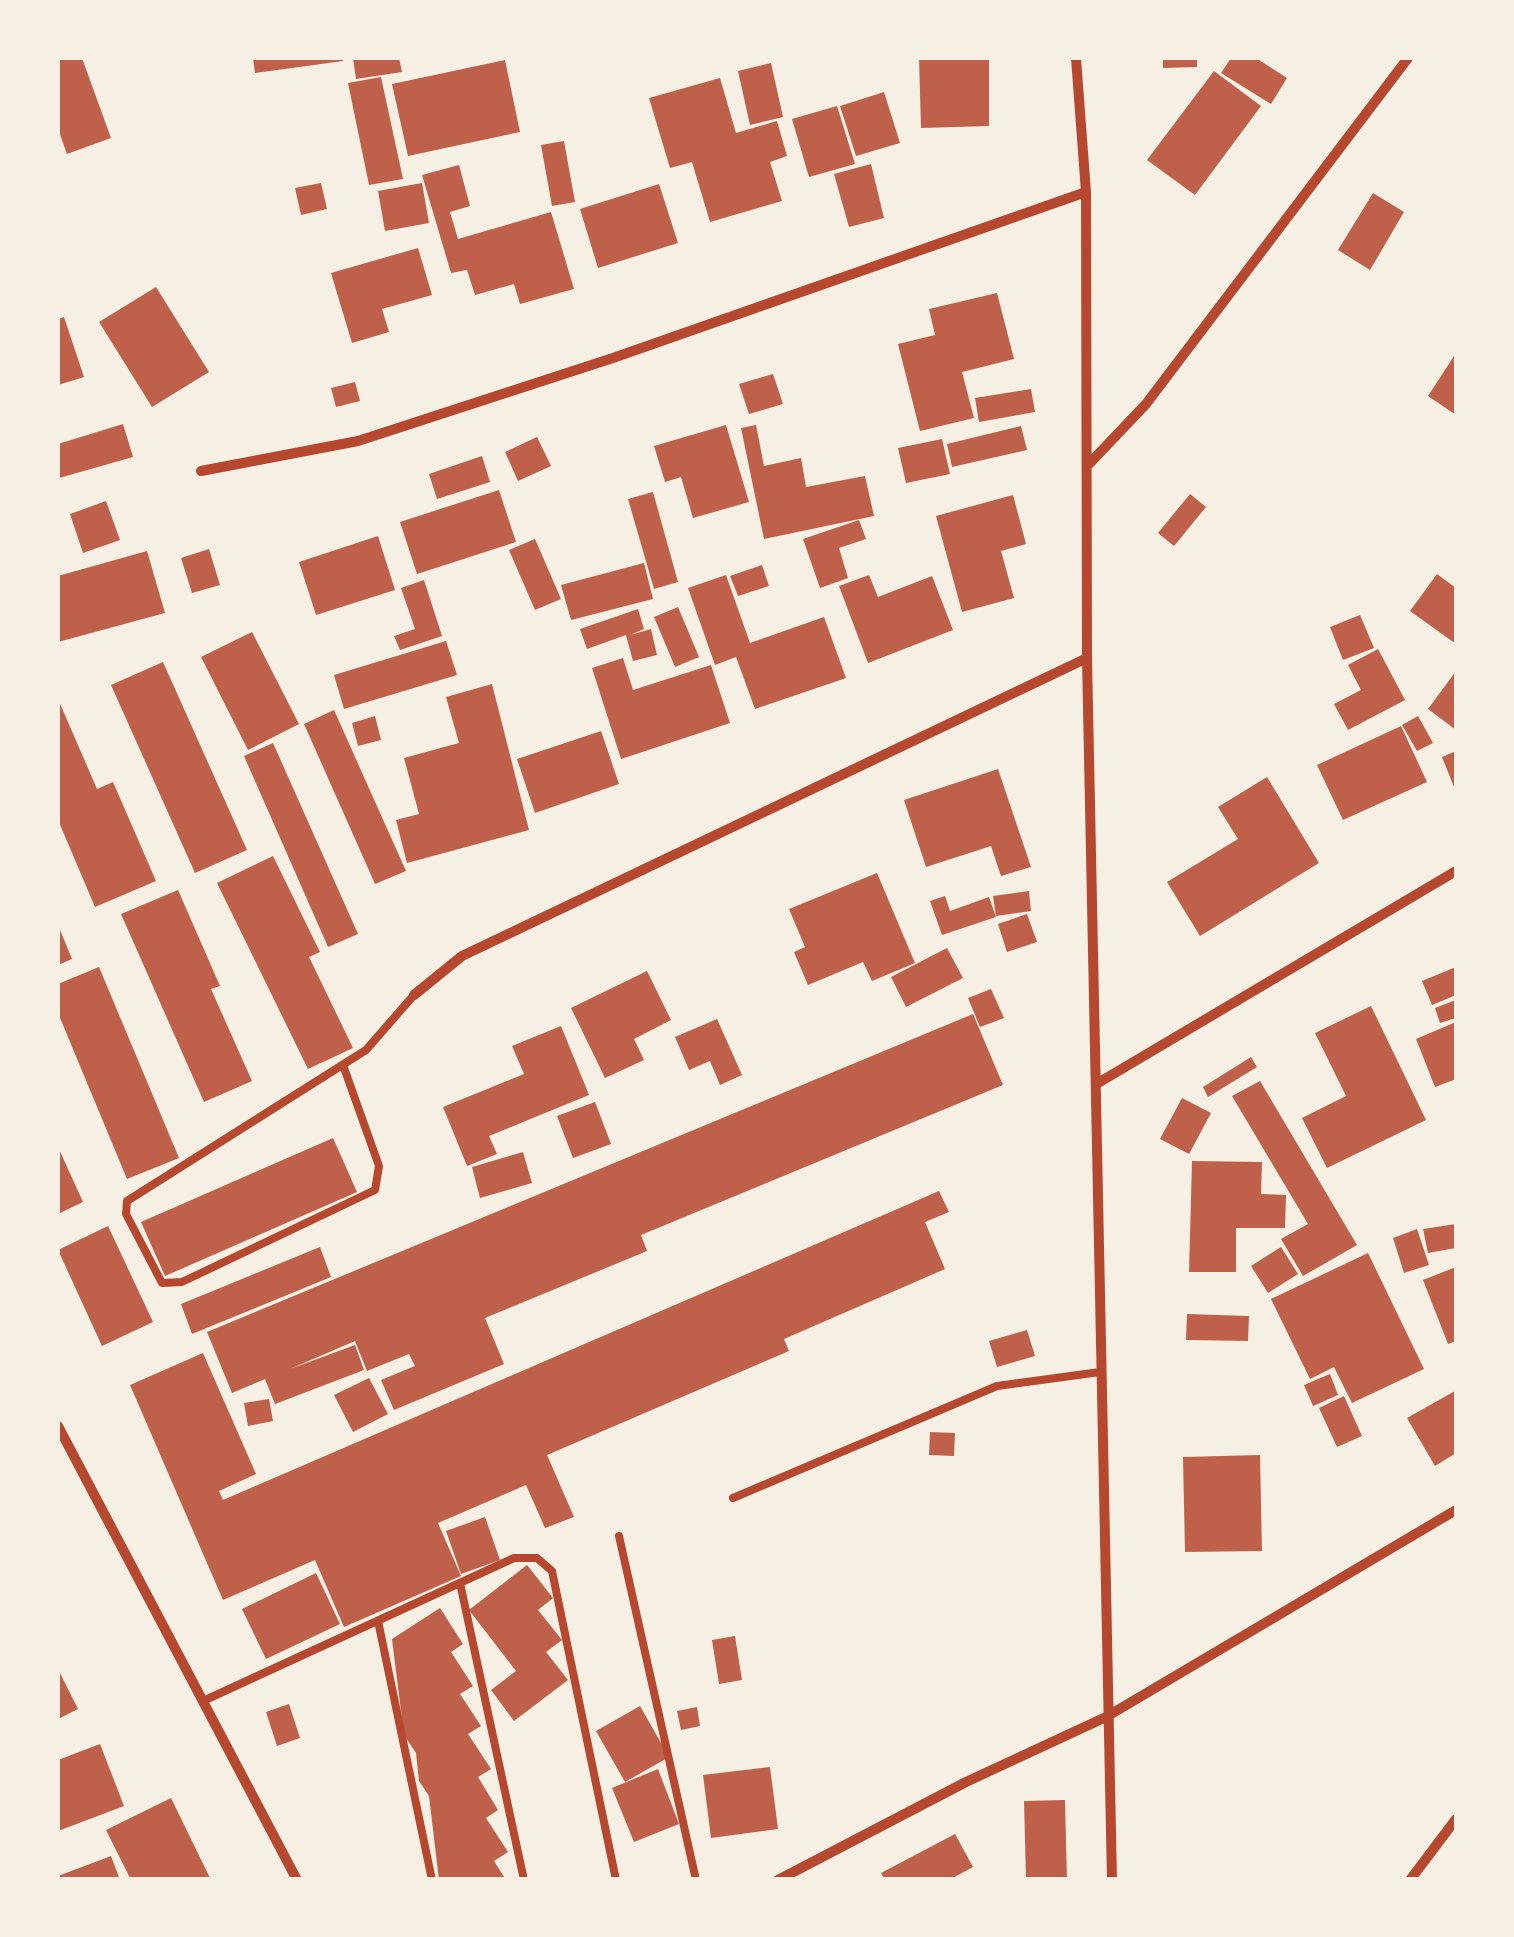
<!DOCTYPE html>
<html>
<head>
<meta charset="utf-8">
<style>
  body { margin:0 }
  #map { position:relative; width:1514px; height:1937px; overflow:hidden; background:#f6efe4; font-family:"Alegreya Sans",sans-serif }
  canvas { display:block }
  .frame { position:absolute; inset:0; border:60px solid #f6efe4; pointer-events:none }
</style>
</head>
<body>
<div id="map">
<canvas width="1514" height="1937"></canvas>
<div class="frame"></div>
</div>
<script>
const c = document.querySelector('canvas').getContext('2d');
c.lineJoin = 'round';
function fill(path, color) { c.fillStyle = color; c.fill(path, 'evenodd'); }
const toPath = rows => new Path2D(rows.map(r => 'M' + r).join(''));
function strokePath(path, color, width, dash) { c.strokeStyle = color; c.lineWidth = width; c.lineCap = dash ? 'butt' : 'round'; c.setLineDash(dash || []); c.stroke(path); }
fill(toPath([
  [58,58,82,58,111,138,67,154,58,129],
  [253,58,342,58,343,61,255,73],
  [353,58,399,58,402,72,356,79],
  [919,58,989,58,989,126,921,128],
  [1163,58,1197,58,1197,67,1163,68],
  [1231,58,1256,58,1287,78,1271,104,1221,73],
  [505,60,520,132,408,156,392,84],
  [771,63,783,117,750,125,738,71],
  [1214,71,1261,106,1195,195,1147,160],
  [381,77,403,179,369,185,348,83],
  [720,78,736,133,777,121,787,156,770,162,782,201,710,222,692,162,670,168,649,98],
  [884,92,900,143,856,156,840,106],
  [837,106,855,164,809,177,792,119],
  [564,141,575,202,552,206,541,145],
  [871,164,884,218,849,227,834,174],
  [459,165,470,206,450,212,458,239,551,212,574,289,520,304,514,284,475,295,467,270,451,273,422,175],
  [321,183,327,209,301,215,295,188],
  [422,183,429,223,385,231,378,191],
  [659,184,678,243,598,268,580,209],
  [1373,193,1404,212,1370,270,1338,250],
  [418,248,432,295,382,309,389,332,352,343,331,273],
  [156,287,209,372,152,407,99,322],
  [997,293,1014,359,962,372,974,418,920,431,898,344,935,335,929,309],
  [64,317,84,377,58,385,58,319],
  [1456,353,1456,415,1428,396],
  [773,374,783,404,749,414,739,384],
  [355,382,360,401,336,407,331,388],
  [1031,389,1035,412,979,422,975,398],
  [123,424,133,457,59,478,58,444],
  [726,425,749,502,693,518,681,477,665,482,654,446],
  [756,425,764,466,801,458,806,487,865,476,874,516,764,539,741,428],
  [1021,426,1027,450,952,467,947,444],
  [537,437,551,466,518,481,505,452],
  [942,439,950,474,906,483,898,448],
  [482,456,490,482,437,499,429,474],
  [499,490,516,542,417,574,400,522],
  [653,492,678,582,654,589,628,499],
  [1190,494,1206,507,1174,546,1158,533],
  [1013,495,1026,544,1001,551,1014,598,962,612,936,516],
  [106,501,120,540,83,553,70,514],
  [859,520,866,539,839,548,848,578,820,588,803,539],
  [378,536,395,590,316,615,299,562],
  [535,539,561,599,535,610,509,550],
  [209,549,220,585,192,593,181,558],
  [147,551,165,613,58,642,58,576],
  [644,563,653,599,571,620,561,585],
  [762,565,769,586,738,596,730,576],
  [1437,574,1456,588,1456,644,1410,611],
  [726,575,750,643,824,617,846,678,755,709,736,657,715,665,688,588],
  [869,575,878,597,932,576,953,630,868,663,839,586],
  [424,580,442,636,400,650,394,636,415,629,401,588],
  [678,607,699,657,675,667,654,617],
  [638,609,644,629,630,635,651,629,657,655,633,661,626,635,587,649,580,629],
  [1360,615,1374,648,1343,660,1330,627],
  [252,632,299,724,248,750,201,657],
  [446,641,457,675,344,709,334,675],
  [1378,649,1405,700,1348,730,1334,704,1361,690,1348,665],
  [623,658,633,690,711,665,730,723,621,759,592,668],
  [163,662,247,850,195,873,111,685],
  [1456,671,1456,730,1428,709],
  [492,684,529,830,407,863,396,820,419,814,404,758,459,743,446,697],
  [58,699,97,789,113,782,156,881,95,907,58,820],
  [334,710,406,871,375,884,304,724],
  [375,716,381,740,358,746,352,723],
  [1418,716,1433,743,1417,751,1402,725],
  [1401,726,1427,782,1343,820,1317,765],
  [601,731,619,784,535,813,517,759],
  [273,743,358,934,328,947,244,756],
  [1456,751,1456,792,1442,757],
  [998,769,1031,867,1001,876,991,846,926,867,904,800],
  [1267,777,1319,863,1200,936,1167,882,1238,839,1218,807],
  [273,856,320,952,309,957,353,1048,308,1069,217,883],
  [877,873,915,963,872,981,863,962,808,985,794,952,805,947,789,909],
  [178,890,220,986,211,989,252,1081,204,1102,121,914],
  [1029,891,1031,911,996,916,993,896],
  [945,896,950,911,989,897,996,917,942,935,930,901],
  [1027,914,1037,942,1007,952,998,924],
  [58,925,72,959,58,965],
  [947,948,963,978,906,1007,891,977],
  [99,967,179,1158,127,1179,58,1013,58,984],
  [1456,967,1456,995,1432,1005,1422,981],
  [647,971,671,1020,634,1039,644,1060,605,1078,571,1008],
  [991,989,1004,1018,980,1027,968,998],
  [1456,1000,1456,1018,1440,1023,1435,1008],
  [1371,1006,1426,1120,1327,1168,1302,1118,1346,1096,1315,1033],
  [973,1014,1003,1085,641,1235,647,1251,485,1318,504,1364,394,1410,381,1380,415,1366,409,1354,367,1371,355,1341,290,1369,355,1345,364,1370,275,1404,265,1379,232,1393,207,1332],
  [717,1019,742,1075,720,1085,710,1061,689,1070,675,1037],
  [1456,1022,1456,1079,1435,1087,1416,1039],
  [561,1026,589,1095,489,1136,497,1154,467,1166,443,1107,524,1074,512,1046],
  [1251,1057,1257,1067,1208,1097,1203,1087],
  [1260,1081,1357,1245,1303,1276,1281,1239,1308,1224,1232,1096],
  [1182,1098,1211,1113,1189,1154,1160,1139],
  [595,1102,611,1144,573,1158,557,1116],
  [333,1138,357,1192,165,1276,141,1222],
  [58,1147,83,1202,58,1214],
  [523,1152,532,1183,480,1198,472,1167],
  [1192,1161,1262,1162,1261,1194,1286,1195,1285,1228,1236,1228,1236,1272,1189,1272],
  [939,1191,949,1212,925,1222,945,1269,784,1339,789,1351,547,1455,574,1517,545,1528,526,1485,438,1523,461,1576,344,1627,315,1560,223,1600,130,1385,203,1353,256,1474,219,1491,223,1500],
  [1456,1224,1456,1248,1428,1253,1423,1229],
  [108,1226,153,1322,102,1346,58,1250],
  [1417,1229,1429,1265,1404,1273,1393,1238],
  [320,1247,331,1277,192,1334,181,1304],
  [1281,1247,1298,1274,1268,1293,1251,1266],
  [1368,1253,1424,1369,1352,1403,1334,1367,1310,1379,1271,1299],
  [1456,1267,1456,1341,1448,1344,1423,1280],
  [1187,1314,1249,1316,1248,1341,1186,1340],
  [1027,1330,1035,1356,997,1367,989,1341],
  [1330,1374,1338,1395,1313,1406,1304,1385],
  [369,1378,388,1414,353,1432,334,1395],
  [1455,1391,1456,1453,1435,1466,1407,1418],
  [1344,1396,1362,1436,1337,1447,1319,1408],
  [269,1399,273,1421,248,1426,244,1403],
  [930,1432,955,1433,954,1456,929,1455],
  [1260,1455,1262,1551,1185,1552,1183,1457],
  [485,1517,500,1560,461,1574,446,1531],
  [527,1565,553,1598,538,1610,562,1640,546,1652,568,1680,514,1721,491,1690,516,1671,469,1610],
  [316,1573,340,1624,266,1659,242,1609],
  [440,1608,463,1644,451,1652,473,1686,460,1694,481,1726,468,1734,491,1769,478,1777,498,1810,486,1818,508,1852,494,1861,506,1880,439,1880,429,1796,419,1781,416,1753,404,1735,392,1639],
  [735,1636,742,1680,719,1684,712,1640],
  [58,1669,78,1709,58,1719],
  [289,1704,300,1738,277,1746,266,1712],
  [640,1706,669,1757,625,1782,596,1731],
  [697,1707,700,1726,681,1730,677,1711],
  [100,1744,124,1806,58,1831,58,1760],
  [770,1767,778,1829,711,1838,703,1775],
  [658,1769,679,1824,634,1842,612,1788],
  [171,1798,211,1880,131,1880,106,1830],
  [1065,1800,1067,1880,1026,1880,1024,1801],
  [955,1834,973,1867,949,1880,885,1880,881,1873],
  [111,1856,120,1880,58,1880,58,1876]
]), '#bf614a');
strokePath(toPath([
  [343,1065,379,1166,375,1190,182,1282,162,1283,126,1214,127,1201,366,1050,414,995],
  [733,1498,997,1386,1100,1372],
  [619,1536,696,1880],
  [460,1583,524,1880],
  [378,1621,432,1880],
  [203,1701,514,1558,537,1558,552,1571,616,1880]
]), '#b5482f', 8);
strokePath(toPath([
  [1076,58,1086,192,1087,658,1112,1880],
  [1089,464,1146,404,1408,58],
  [201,471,358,441,613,358,1086,192],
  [414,995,462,956,1087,658],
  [1098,1083,1456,871],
  [58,1426,297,1880],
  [778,1880,966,1782,1106,1717,1456,1510],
  [1410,1880,1456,1819]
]), '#b5482f', 10);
</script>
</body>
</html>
